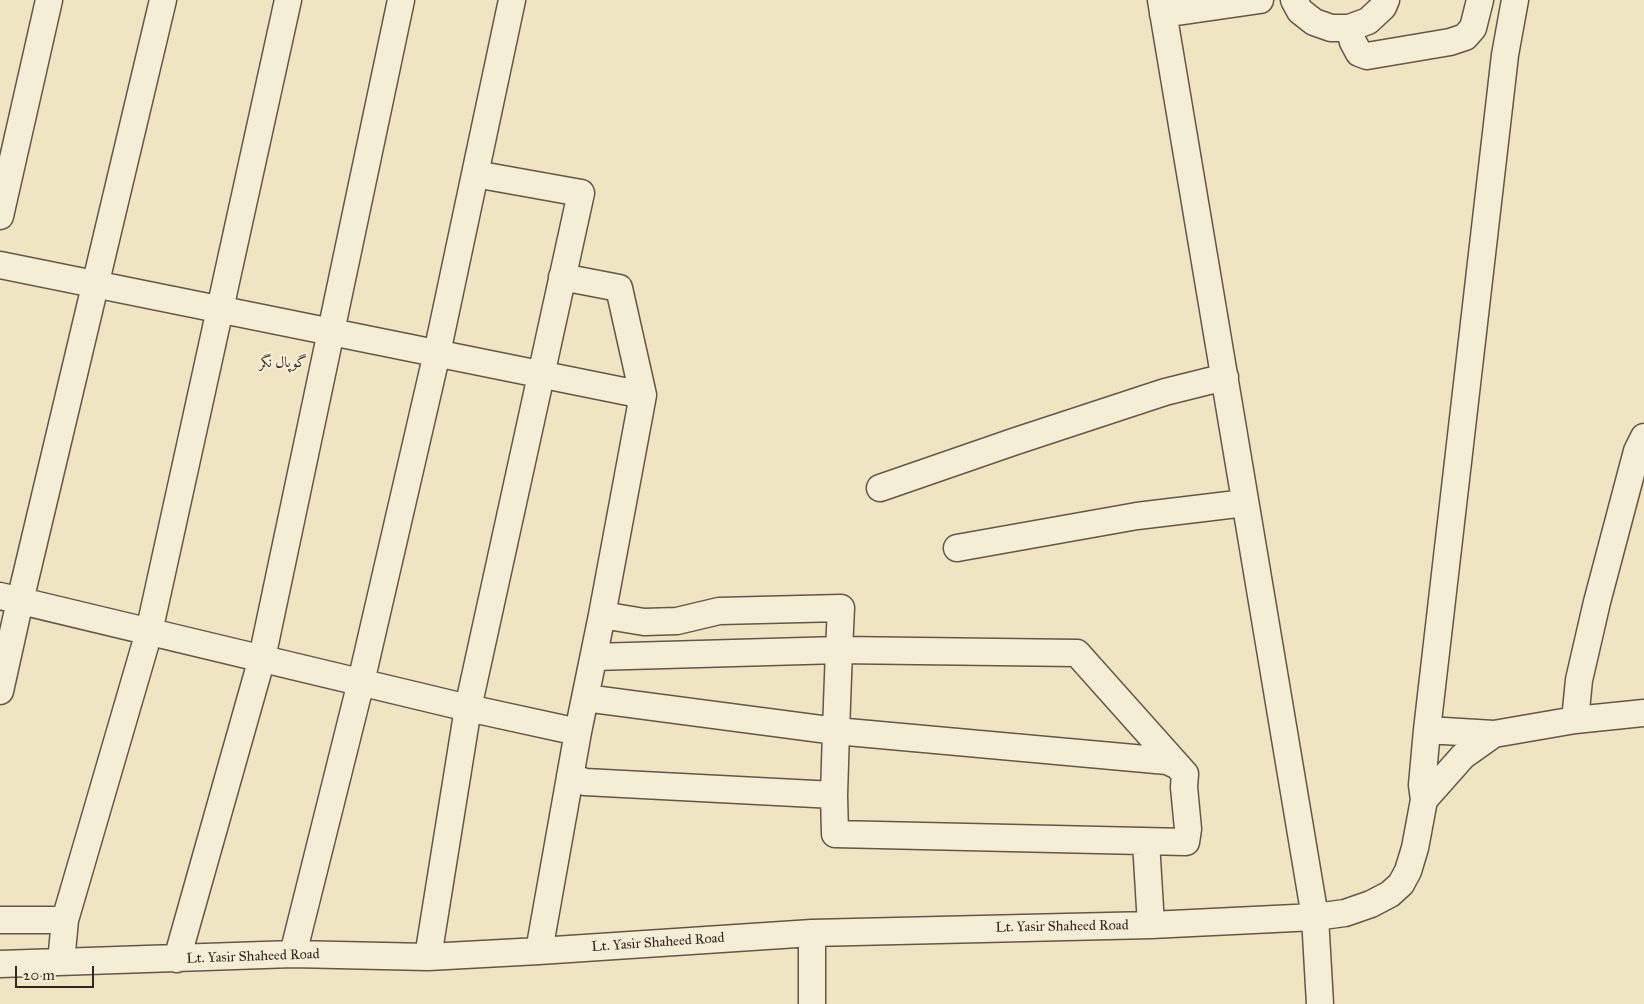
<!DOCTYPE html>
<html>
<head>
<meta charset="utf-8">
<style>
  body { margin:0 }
  #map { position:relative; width:1644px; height:1004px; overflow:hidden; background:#efe5c2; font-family:"IM FELL Great Primer",serif }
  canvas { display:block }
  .scale { position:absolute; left:15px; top:966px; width:79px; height:22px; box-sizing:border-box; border:2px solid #372620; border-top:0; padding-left:6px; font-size:15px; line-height:18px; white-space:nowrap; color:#372620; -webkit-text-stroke:4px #f5eed7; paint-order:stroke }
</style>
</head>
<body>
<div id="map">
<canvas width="1644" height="1004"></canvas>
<div class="scale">20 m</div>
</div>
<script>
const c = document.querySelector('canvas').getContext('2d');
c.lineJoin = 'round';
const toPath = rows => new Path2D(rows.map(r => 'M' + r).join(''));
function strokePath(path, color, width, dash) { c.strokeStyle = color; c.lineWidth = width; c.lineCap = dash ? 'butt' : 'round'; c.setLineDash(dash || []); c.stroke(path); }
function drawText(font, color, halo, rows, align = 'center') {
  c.font = font + ' "IM FELL Great Primer",Amiri,serif'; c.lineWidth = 4.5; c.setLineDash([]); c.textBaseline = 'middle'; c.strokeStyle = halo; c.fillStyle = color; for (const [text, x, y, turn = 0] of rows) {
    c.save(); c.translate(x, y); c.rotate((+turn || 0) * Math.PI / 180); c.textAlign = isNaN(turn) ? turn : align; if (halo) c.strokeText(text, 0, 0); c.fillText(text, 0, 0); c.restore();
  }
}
const minor = toPath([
  [1161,0,1315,917,1320,1004],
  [1294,0,1300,11,1314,22,1331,28,1349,28,1368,21,1383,7,1386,0],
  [1163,14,1260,0],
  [1349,28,1353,42,1359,53,1367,56,1450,42,1465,37,1473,28,1480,0],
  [0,216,49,0],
  [0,265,643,395],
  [562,277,619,288,643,395,602,615],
  [880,488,1016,441,1165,392,1225,377],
  [957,548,1137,516,1245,503],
  [0,596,468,708,578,732],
  [0,691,20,601,163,0],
  [585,698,836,731,1167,761,1178,766],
  [1575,720,1579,680,1597,602,1637,451,1644,437],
  [1427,730,1494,734,1575,720,1644,713],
  [570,776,585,782,834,795],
  [1424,800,1463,756,1494,734],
  [1146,842,1151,925],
  [0,920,65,920],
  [539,951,578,732,602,615,644,622,677,621,719,611,841,608,839,650,836,731,834,795,835,834,1186,842,1188,829,1184,787,1185,774,1077,653,839,650,594,657],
  [293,954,361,682,437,353,512,0],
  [428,957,468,708,581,193,475,174],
  [177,959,262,658,401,0],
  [61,962,65,920,149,632,288,0],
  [0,964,293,954,428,957,539,951,812,933,1151,925,1315,917,1345,913,1371,904,1390,894,1401,884,1408,871,1415,848,1424,800,1422,785,1427,730,1505,55,1515,0],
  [812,1004,812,933]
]);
strokePath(minor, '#655648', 29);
strokePath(minor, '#f5eed7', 26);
drawText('14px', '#372620', '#f5eed7', [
  ["Lt. Yasir Shaheed Road",1062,927,-1],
  ["Lt. Yasir Shaheed Road",658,943,-4],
  ["Lt. Yasir Shaheed Road",253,957,-2]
]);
drawText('15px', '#372620', '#f5eed7', [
  ["گوپال نگر",283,363]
]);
</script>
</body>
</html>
